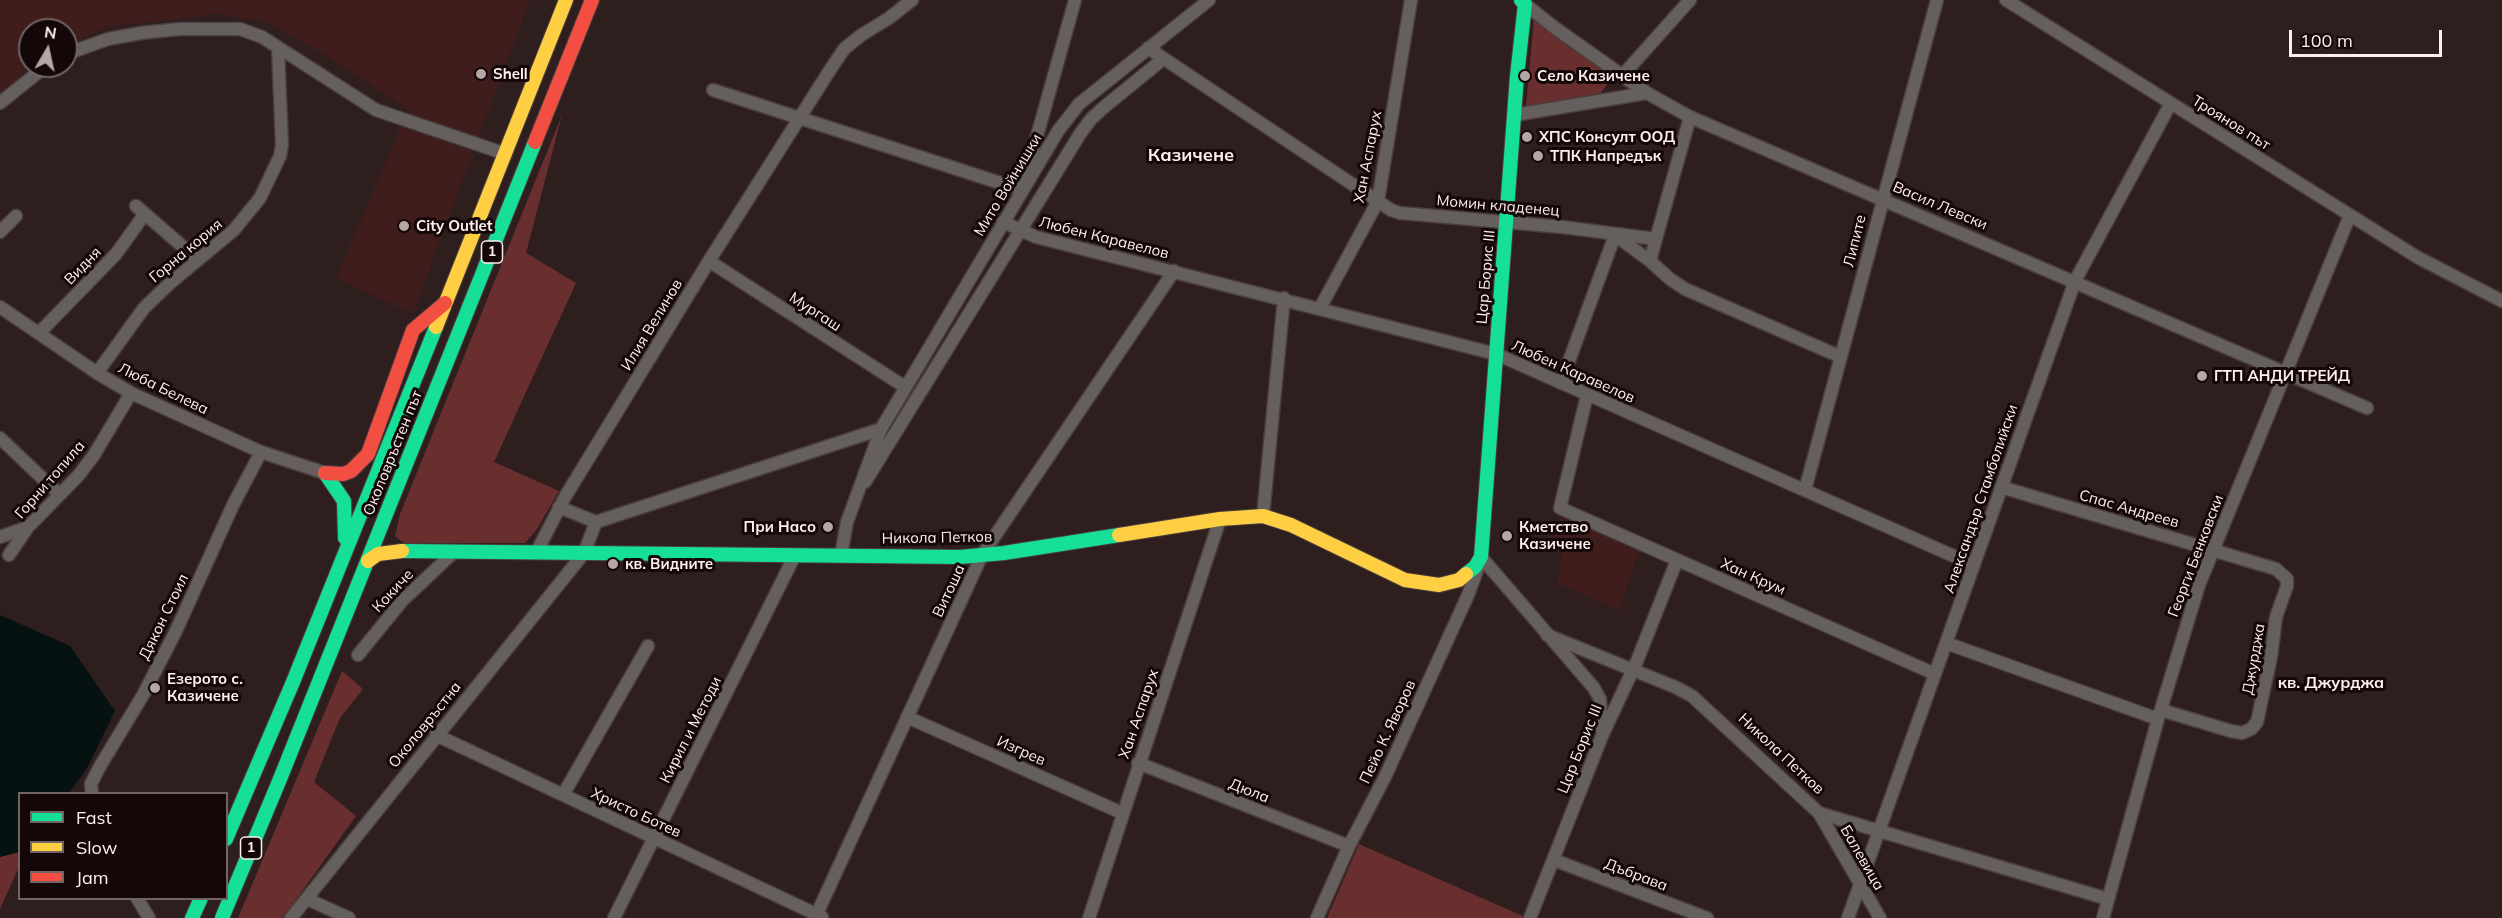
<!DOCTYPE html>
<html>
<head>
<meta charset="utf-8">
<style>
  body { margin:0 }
  #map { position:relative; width:2502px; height:918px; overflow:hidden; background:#2e1f1e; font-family:Mulish,sans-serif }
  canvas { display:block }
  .legend { position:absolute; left:18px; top:792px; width:210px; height:108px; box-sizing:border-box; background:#130807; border:2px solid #716463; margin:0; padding:8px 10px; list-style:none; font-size:18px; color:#ffeeed }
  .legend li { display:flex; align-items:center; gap:12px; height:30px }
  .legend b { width:30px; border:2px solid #716463 }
  .north { position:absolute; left:18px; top:18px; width:60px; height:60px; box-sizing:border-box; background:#130807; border:2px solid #716463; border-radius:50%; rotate:9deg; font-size:16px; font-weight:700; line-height:24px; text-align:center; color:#ffeeed }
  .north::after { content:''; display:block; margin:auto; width:21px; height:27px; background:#b6a6a5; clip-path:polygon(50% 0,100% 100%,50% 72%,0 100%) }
  .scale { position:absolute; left:2289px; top:30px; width:153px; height:27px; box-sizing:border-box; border:3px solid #ffeeed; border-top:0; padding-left:8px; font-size:18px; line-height:21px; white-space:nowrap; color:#ffeeed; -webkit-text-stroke:4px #130807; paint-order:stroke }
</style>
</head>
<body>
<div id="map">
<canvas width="2502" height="918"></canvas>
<ul class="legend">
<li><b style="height:8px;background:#16e098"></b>Fast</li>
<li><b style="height:8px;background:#ffcf43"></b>Slow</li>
<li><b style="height:8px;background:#f24e42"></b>Jam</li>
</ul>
<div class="north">N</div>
<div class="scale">100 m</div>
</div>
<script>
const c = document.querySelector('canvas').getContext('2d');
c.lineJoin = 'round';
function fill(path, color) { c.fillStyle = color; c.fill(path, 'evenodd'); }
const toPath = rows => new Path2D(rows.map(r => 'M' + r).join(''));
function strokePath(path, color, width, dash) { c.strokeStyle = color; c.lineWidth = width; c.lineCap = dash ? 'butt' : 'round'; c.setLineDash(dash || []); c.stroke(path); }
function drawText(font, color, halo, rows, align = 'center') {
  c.font = font + ' Mulish,sans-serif'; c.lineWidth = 6; c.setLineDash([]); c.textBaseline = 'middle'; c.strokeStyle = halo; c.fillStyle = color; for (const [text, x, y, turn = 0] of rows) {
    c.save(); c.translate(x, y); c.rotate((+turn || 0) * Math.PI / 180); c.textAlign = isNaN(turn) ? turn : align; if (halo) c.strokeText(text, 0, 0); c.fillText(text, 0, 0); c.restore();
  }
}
fill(toPath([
  [0,0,530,0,413,314,336,278,408,110,325,55,265,22,219,14,106,27,66,47,66,30,30,30,31,66,0,94],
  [1565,516,1639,551,1619,611,1557,583,1562,554,1548,548,1550,529]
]), '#3e1d1c');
fill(toPath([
  [1534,18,1612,78,1599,95,1526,106],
  [562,115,526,253,576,283,494,462,559,491,537,529,525,543,404,543,395,536,400,514],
  [342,671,363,689,340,718,314,782,356,816,283,918,238,918],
  [1359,844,1525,917,1524,918,1327,918],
  [19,852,19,867,0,909,0,857]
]), '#682f2e');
fill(toPath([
  [0,615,70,646,115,711,86,770,69,793,20,794,19,852,0,857]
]), '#061111');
const street = toPath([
  [1525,0,1525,4,1555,28,1647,93,1690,117,2367,408],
  [2006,0,2417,257,2502,301],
  [1148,48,1391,210,1400,213,1562,227,1656,239,1650,261,1670,279,1685,289,1841,357],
  [66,54,108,39,141,33,180,29,240,29,262,37,376,110,506,154],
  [1622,76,1690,0],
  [713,90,1022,190,1075,0],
  [0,103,46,66],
  [1514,115,1647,93],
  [136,206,197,259],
  [1003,222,1036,237,1496,354,1974,565],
  [0,232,16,216],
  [1656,239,1690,117],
  [709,261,905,387],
  [0,307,97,373,131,393,261,452,325,473],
  [1320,308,1378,201,1411,0],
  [39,333,116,254,144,215],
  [97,373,144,308,169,284,234,230,260,198,280,156,282,145,278,48],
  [1561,383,1615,235,1650,261],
  [1587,395,1560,508,1935,674],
  [0,438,59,494],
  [865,482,1080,134,1091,119,1103,108,1163,59],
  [2001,487,2276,569,2287,579,2287,586,2276,617,2271,657,2257,722,2251,729,2242,733,2231,731,2161,710],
  [1805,490,1937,0],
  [559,507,596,522],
  [1263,516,1284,298],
  [0,537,28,527],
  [536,553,565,497,709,261,828,73,844,49,860,36,889,18,912,0],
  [9,555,28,527,78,476,94,455,131,393],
  [841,555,847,522,881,429,1058,131,1079,104,1209,0],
  [1481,557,1594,688,1600,699,1602,729],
  [1547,635,1675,687,1692,696,1819,813,2108,899],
  [1946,643,2158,719],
  [358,655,402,601,454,552],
  [907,717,1122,813],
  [436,735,822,917],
  [1138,763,1349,846],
  [92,794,91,784,99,768,143,695,176,631,233,505,261,452],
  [563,795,648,646],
  [1819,813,1880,918],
  [1554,860,1707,918],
  [137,898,149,918],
  [307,899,349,918],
  [291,918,584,553,596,522,881,429],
  [614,918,795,555],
  [815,918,982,555,1174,271],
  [1089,918,1220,519],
  [1317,918,1349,846,1385,777,1468,595,1479,565],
  [1530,918,1602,736,1637,661,1677,560],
  [1848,918,2075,281,2171,103],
  [2103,918,2158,719,2199,585,2350,215]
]);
const fast = toPath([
  [325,473,344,501,345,538],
  [402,551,960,557,1004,553,1119,535],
  [1466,574,1475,567,1481,557,1517,76,1525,4,1521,0],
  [226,839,293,682,436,327],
  [192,918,201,898],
  [222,918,280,779,535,142]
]);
const slow = toPath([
  [436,327,566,0],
  [1119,535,1220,519,1263,516,1291,525,1405,580,1439,585,1459,580,1466,574],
  [368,561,378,554,402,551]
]);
const jam = toPath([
  [535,142,592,0],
  [325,473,343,474,351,471,368,454,413,330,445,303]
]);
strokePath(street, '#4a3d3d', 15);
strokePath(fast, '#4a3d3d', 16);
strokePath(slow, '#4a3d3d', 16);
strokePath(jam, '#4a3d3d', 16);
strokePath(street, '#655f5e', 12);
strokePath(fast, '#16e098', 14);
strokePath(slow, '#ffcf43', 14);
strokePath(jam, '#f24e42', 14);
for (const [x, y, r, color] of [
  [481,74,6,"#b6a6a5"],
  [1525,76,6,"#b6a6a5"],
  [1527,137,6,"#b6a6a5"],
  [1538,156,6,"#b6a6a5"],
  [404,226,6,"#b6a6a5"],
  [2202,376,6,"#b6a6a5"],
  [828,527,6,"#b6a6a5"],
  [1507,536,6,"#b6a6a5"],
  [613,564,6,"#b6a6a5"],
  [155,688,6,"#b6a6a5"]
]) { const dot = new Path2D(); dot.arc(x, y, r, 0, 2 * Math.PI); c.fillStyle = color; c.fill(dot); strokePath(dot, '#130807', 2); }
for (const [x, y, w] of [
  [492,252,21],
  [251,848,21]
]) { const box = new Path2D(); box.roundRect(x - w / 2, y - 11, w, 22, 4.5); c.fillStyle = '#130807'; c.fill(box); strokePath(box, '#ffeeed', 1.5); }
drawText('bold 14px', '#ffeeed', null, [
  ["1",492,252],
  ["1",251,848]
]);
drawText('bold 15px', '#ffeeed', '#130807', [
  ["Shell",493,74],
  ["Село Казичене",1537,76],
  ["ХПС Консулт ООД",1539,137],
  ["ТПК Напредък",1550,156],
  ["City Outlet",416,226],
  ["ГТП АНДИ ТРЕЙД",2214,376],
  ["При Насо",816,527,"right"],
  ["Кметство",1519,527],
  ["Казичене",1519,544],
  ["кв. Видните",625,564],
  ["Езерото с.",167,679],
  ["Казичене",167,696]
], 'left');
drawText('15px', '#ffeeed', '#130807', [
  ["Троянов път",2231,123,32],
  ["Хан Аспарух",1368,157,-79],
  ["Мито Войнишки",1008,185,-59],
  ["Момин кладенец",1498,206,5],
  ["Васил Левски",1940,206,23],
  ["Любен Каравелов",1104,238,14],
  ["Липите",1855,241,-76],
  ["Горна кория",186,251,-40],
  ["Видня",83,266,-46],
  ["Цар Борис III",1486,277,-85],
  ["Мургаш",815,312,33],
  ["Илия Велинов",652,325,-59],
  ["Любен Каравелов",1573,372,24],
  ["Люба Белева",163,389,26],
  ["Околовръстен път",393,453,-68],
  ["Горни топила",50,480,-49],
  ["Александър Стамболийски",1981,499,-71],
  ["Спас Андреев",2129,509,16],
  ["Никола Петков",937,538,-1],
  ["Георги Бенковски",2196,556,-69],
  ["Хан Крум",1753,577,24],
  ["Кокиче",393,591,-47],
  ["Витоша",949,591,-65],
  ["Дякон Стоил",164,617,-64],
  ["Джурджа",2254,659,-80],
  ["Хан Аспарух",1139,714,-71],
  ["Околовръстна",425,725,-51],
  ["Кирил и Методи",691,730,-63],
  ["Пейо К. Яворов",1388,732,-65],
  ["Цар Борис III",1580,749,-68],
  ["Изгрев",1021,751,24],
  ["Никола Петков",1781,754,43],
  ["Дюла",1249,791,22],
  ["Христо Ботев",636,813,25],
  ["Балевица",1862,858,60],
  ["Дъбрава",1636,875,21]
]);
drawText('bold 16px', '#ffeeed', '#130807', [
  ["кв. Джурджа",2331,683]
]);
drawText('bold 18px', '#ffeeed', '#130807', [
  ["Казичене",1191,156]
]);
</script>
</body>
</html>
